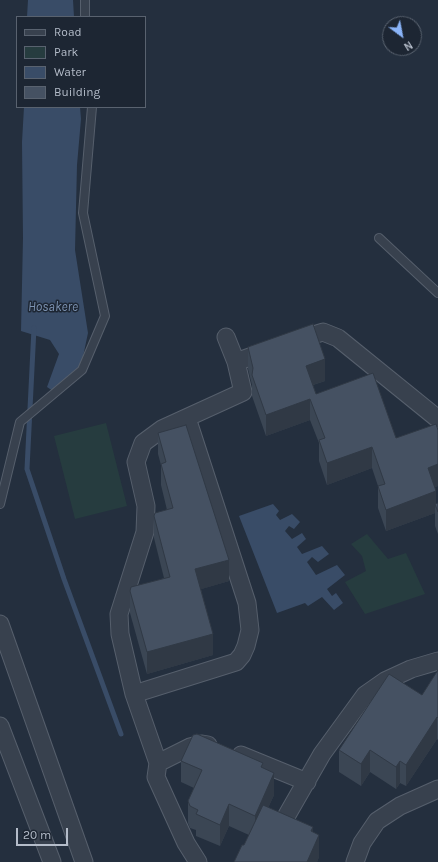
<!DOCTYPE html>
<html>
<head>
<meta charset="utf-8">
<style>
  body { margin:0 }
  #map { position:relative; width:438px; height:862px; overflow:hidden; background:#242f3e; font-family:Karla,sans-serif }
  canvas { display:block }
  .legend { position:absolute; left:16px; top:16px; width:130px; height:92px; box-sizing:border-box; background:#1d2633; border:1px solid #59626f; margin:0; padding:5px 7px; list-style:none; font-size:12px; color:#b4bcc9 }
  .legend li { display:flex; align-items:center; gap:8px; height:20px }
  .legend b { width:20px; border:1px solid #59626f }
  .north { position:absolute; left:382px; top:16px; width:40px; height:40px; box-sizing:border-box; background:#1d2633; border:1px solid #59626f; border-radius:50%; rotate:148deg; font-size:11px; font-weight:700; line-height:16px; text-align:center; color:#b4bcc9 }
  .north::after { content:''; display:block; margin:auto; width:14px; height:18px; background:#8ab4f8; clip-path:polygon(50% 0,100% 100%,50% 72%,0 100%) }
  .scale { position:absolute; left:16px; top:828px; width:52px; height:18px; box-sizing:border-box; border:2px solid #b4bcc9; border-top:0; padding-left:5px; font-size:12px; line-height:14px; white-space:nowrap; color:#b4bcc9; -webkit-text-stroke:3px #1d2633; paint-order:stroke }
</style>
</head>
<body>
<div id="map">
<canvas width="438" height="862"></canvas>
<ul class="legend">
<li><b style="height:5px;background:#38414e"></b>Road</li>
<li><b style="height:11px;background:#263c3f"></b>Park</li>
<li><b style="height:11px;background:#394c67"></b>Water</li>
<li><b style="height:11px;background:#455162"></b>Building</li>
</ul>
<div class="north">N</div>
<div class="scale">20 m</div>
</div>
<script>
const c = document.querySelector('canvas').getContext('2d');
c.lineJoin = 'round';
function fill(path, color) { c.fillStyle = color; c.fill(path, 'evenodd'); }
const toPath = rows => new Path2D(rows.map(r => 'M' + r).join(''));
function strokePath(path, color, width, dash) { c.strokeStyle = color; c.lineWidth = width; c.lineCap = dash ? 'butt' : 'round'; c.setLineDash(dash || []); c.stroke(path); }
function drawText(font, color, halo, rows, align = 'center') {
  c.font = font + ' Karla,sans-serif'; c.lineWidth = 3; c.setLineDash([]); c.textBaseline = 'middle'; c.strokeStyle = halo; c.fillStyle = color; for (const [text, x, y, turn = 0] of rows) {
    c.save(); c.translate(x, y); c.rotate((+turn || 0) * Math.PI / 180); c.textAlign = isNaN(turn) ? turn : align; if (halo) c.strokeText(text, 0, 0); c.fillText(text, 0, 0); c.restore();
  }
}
fill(toPath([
  [106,423,127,506,75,519,54,436],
  [367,534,388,559,406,553,425,594,365,614,345,582,366,571,362,556,351,544]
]), '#263c3f');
fill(toPath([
  [28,0,73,0,74,17,27,17],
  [24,107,80,107,81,119,77,165,75,250,88,333,81,366,53,391,47,387,59,354,50,340,21,331,23,238,22,142],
  [273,504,279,511,276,515,280,520,292,514,300,522,294,529,289,526,285,531,292,539,302,533,306,539,297,547,302,554,322,546,329,554,318,562,312,557,307,562,316,575,337,565,345,575,327,589,332,596,336,593,343,603,334,610,322,597,308,606,305,603,277,613,239,516]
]), '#394c67');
strokePath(toPath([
  [34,328,27,469,64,579,121,734]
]), '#394c67', 5);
const service = toPath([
  [85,0,85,17],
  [379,238,438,293],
  [0,504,20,422,82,370,105,316,83,213,92,107]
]);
const minor = toPath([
  [226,337,236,362],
  [294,341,323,332,338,338,438,419],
  [0,624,84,862],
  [134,694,236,662,242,655,246,646,250,630,247,603,187,418],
  [0,726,52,862],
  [241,755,307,782],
  [158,763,190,747,202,744,208,745],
  [287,815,322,754,365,695,385,681,411,669,438,661],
  [198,862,186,843,156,777,158,763,134,694,120,634,119,614,145,532,146,506,136,462,143,443,162,429,243,392,236,362,269,350],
  [355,862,362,843,377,821,400,806,438,789]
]);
strokePath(service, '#565f6c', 10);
strokePath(minor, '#565f6c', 19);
strokePath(service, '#38414e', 8);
strokePath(minor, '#38414e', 17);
fill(toPath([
  [248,347,325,381,313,385,316,394,396,438,438,430,438,486,435,487,436,504,438,503,438,534,435,526,435,513,386,531,378,508,378,486,372,468,327,485,319,461,319,443,310,420,266,436,252,396,252,385,248,369],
  [158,433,229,581,201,589,213,655,147,674,130,613,130,591,164,578,154,538,154,516,167,510,161,485,161,465,158,454],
  [438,670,438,740,437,739,406,786,400,783,396,789,370,772,361,786,339,772,339,750,422,695],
  [181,761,263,768,274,795,268,808,313,832,319,857,317,862,234,862,244,845,249,835,229,826,220,846,196,836,196,830,190,828,188,823,188,801,194,788,181,782]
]), '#3b4654');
fill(toPath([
  [325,359,325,381,306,387,306,366],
  [310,399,310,420,266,436,266,415],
  [372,447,372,468,327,485,327,463],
  [438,464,438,486,428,489,428,468],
  [436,491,436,508,435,504,435,513,386,531,386,510],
  [229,560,229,581,195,591,195,569],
  [213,634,213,655,147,674,147,652],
  [437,717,437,739,406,786,406,765],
  [370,750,370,772,361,786,361,764],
  [400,761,400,783,396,789,396,767],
  [274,773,274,795,255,837,255,816],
  [229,804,229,826,220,846,220,825],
  [313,827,313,849,319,835,319,857,317,862,307,862,311,831]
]), '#303945');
const building = toPath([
  [313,324,325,359,306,366,316,394,373,373,396,438,436,424,438,430,438,464,428,468,436,491,386,510,378,486,385,484,372,447,327,463,319,440,325,438,310,399,266,415,252,375,253,368,248,347,313,324],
  [186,425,229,560,195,569,213,634,147,652,130,591,131,587,170,577,154,516,155,513,173,508,161,464,166,462,158,433,186,425],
  [438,503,438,512,435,504,438,503],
  [438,670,438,718,437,717,406,765,400,761,396,767,370,750,361,764,339,750,389,674,422,695,438,670],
  [197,734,263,763,261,767,274,773,255,816,229,804,220,825,196,814,198,810,190,806,188,801,202,770,181,761,193,735,197,734],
  [263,805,313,827,311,831,319,835,307,862,234,862,242,845,244,845,263,805]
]);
fill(building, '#455162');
strokePath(building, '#303945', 1);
drawText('italic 13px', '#7c92b1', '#1d2633', [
  ["Hosakere",53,307]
]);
</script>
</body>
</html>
